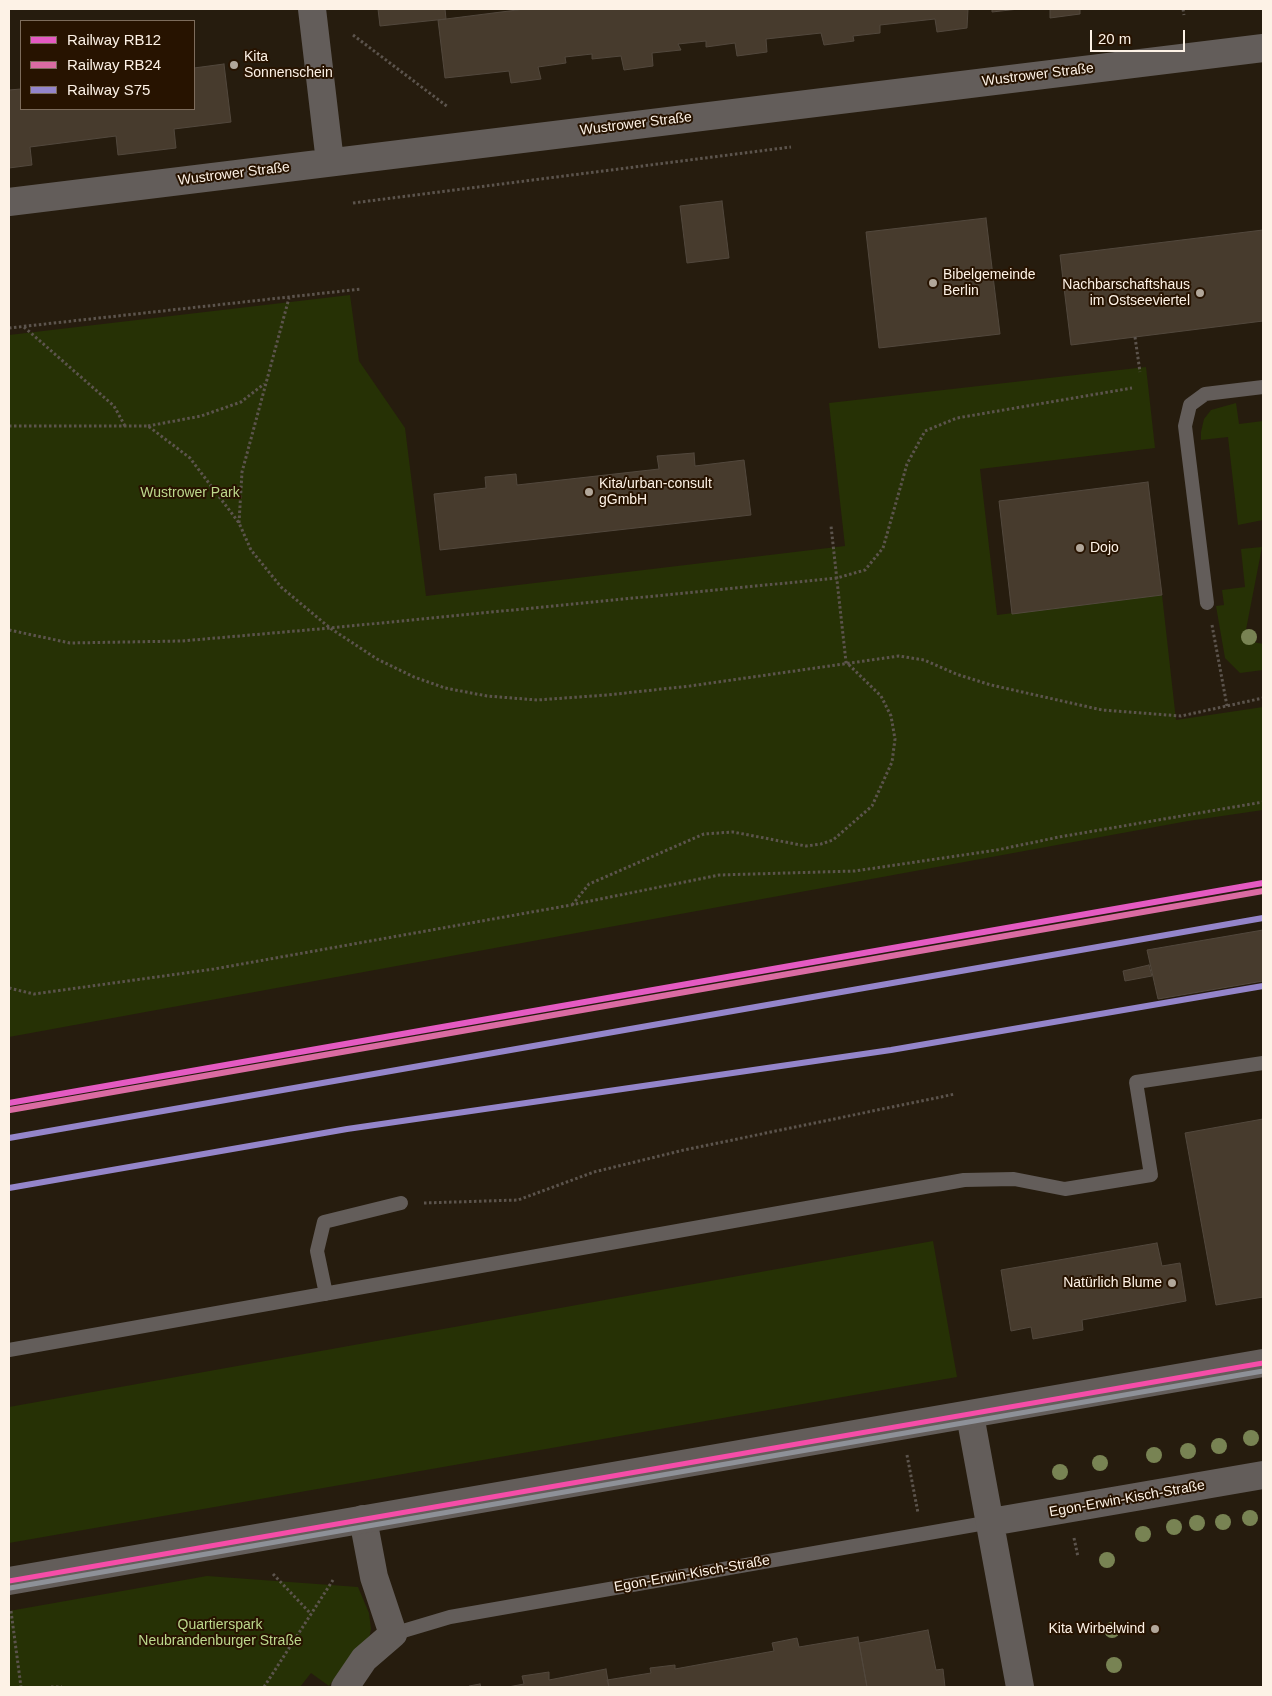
<!DOCTYPE html>
<html>
<head>
<meta charset="utf-8">
<style>
  body { margin:0 }
  #map { position:relative; width:1272px; height:1696px; overflow:hidden; background:#261c0e; font-family:Helvetica,sans-serif }
  canvas { display:block }
  .frame { position:absolute; inset:0; border:10px solid #fdf2e6; pointer-events:none }
  .legend { position:absolute; left:20px; top:20px; width:175px; height:90px; box-sizing:border-box; background:#271300; border:1px solid #7d6c5c; margin:0; padding:6px 9px; list-style:none; font-size:15px; color:#fdf2e6 }
  .legend li { display:flex; align-items:center; gap:10px; height:25px }
  .legend b { width:25px; border:1px solid #7d6c5c }
  .scale { position:absolute; left:1090px; top:30px; width:95px; height:22px; box-sizing:border-box; border:2px solid #fdf2e6; border-top:0; padding-left:6px; font-size:15px; line-height:18px; white-space:nowrap; color:#fdf2e6; -webkit-text-stroke:4px #271300; paint-order:stroke }
</style>
</head>
<body>
<div id="map">
<canvas width="1272" height="1696"></canvas>
<div class="frame"></div>
<ul class="legend">
<li><b style="height:6px;background:#e45ac2"></b>Railway RB12</li>
<li><b style="height:6px;background:#da6ba2"></b>Railway RB24</li>
<li><b style="height:6px;background:#9485ca"></b>Railway S75</li>
</ul>
<div class="scale">20 m</div>
</div>
<script>
const c = document.querySelector('canvas').getContext('2d');
c.lineJoin = 'round';
function fill(path, color) { c.fillStyle = color; c.fill(path, 'evenodd'); }
const toPath = rows => new Path2D(rows.map(r => 'M' + r).join(''));
function strokePath(path, color, width, dash) { c.strokeStyle = color; c.lineWidth = width; c.lineCap = dash ? 'butt' : 'round'; c.setLineDash(dash || []); c.stroke(path); }
function drawText(font, color, halo, rows, align = 'center') {
  c.font = font + ' Helvetica,sans-serif'; c.lineWidth = 4; c.setLineDash([]); c.textBaseline = 'middle'; c.strokeStyle = halo; c.fillStyle = color; for (const [text, x, y, turn = 0] of rows) {
    c.save(); c.translate(x, y); c.rotate((+turn || 0) * Math.PI / 180); c.textAlign = isNaN(turn) ? turn : align; if (halo) c.strokeText(text, 0, 0); c.fillText(text, 0, 0); c.restore();
  }
}
fill(toPath([
  [350,295,359,361,405,428,426,596,845,546,829,403,1146,367,1155,448,980,469,997,615,1162,595,1176,720,1263,707,1263,810,1188,821,9,1037,9,335],
  [1236,403,1239,424,1263,421,1263,520,1238,525,1228,437,1201,440,1201,432,1204,419,1211,410],
  [1262,547,1244,640,1263,644,1263,670,1240,673,1225,658,1216,606,1224,605,1222,590,1245,587,1241,549],
  [933,1241,957,1377,9,1543,9,1407],
  [207,1576,358,1587,369,1613,371,1629,369,1639,342,1668,329,1686,311,1673,300,1687,9,1687,9,1611]
]), '#263105');
const building = toPath([
  [378,9,445,9,446,19,380,26,378,9],
  [525,9,968,9,967,28,937,32,935,19,880,25,880,33,853,36,854,41,824,45,821,33,766,39,767,52,737,56,735,43,706,47,706,41,678,44,681,50,652,53,653,66,624,70,621,56,592,59,592,54,565,57,566,63,538,67,541,79,511,83,509,71,445,78,438,20,525,9],
  [992,9,1019,9,992,12,992,9],
  [1050,9,1080,9,1080,14,1050,18,1050,9],
  [224,64,231,122,174,129,176,148,118,155,116,136,30,147,32,165,9,168,9,90,21,89,21,109,194,109,194,68,224,64],
  [722,201,729,258,687,263,680,206,722,201],
  [986,218,1000,334,879,348,866,232,986,218],
  [1263,230,1263,321,1071,345,1060,255,1263,230],
  [694,453,695,466,744,460,751,515,440,550,434,494,486,488,485,477,516,474,517,485,659,469,657,456,694,453],
  [1148,482,1162,595,1012,614,999,501,1148,482],
  [1263,930,1263,981,1158,999,1147,950,1263,930],
  [1149,965,1152,976,1125,981,1123,971,1149,965],
  [1263,1119,1263,1297,1216,1305,1185,1133,1263,1119],
  [1157,1243,1162,1266,1180,1263,1186,1301,1082,1320,1083,1330,1033,1339,1031,1327,1011,1331,1001,1270,1157,1243],
  [928,1630,936,1670,943,1669,945,1687,867,1687,859,1643,928,1630],
  [858,1637,867,1687,609,1687,607,1680,651,1673,650,1668,675,1665,675,1669,774,1651,772,1643,797,1638,799,1647,858,1637],
  [606,1669,609,1687,508,1687,524,1684,522,1676,549,1672,549,1680,606,1669],
  [480,1684,481,1687,469,1687,469,1686,480,1684]
]);
fill(building, '#473b2d');
strokePath(building, '#52483d', 1);
strokePath(toPath([
  [1183,9,1184,15],
  [353,35,448,107],
  [353,203,791,147],
  [24,327,114,406,125,426],
  [9,328,361,289],
  [1135,337,1140,372],
  [9,426,148,426,190,458,239,523,251,550,281,587,330,628,377,659,414,677,445,688,487,696,537,700,607,695,690,686,899,656,924,660,956,674,991,685,1102,710,1181,716,1263,698],
  [148,426,201,416,241,402,264,384],
  [239,523,242,472,289,298],
  [1212,625,1227,706],
  [9,630,70,643,182,641,330,628,837,578,865,570,883,548,907,464,925,431,957,418,1132,388],
  [572,905,589,884,704,834,733,832,806,846,821,844,833,840,872,806,892,762,895,739,891,716,881,696,846,662,831,526],
  [9,988,34,994,214,969,571,905,719,875,855,871,997,850,1059,837,1263,802],
  [424,1203,518,1200,594,1172,684,1150,955,1094],
  [907,1455,918,1513],
  [1074,1538,1078,1557],
  [273,1574,311,1614],
  [11,1611,21,1687],
  [51,1687,62,1687],
  [264,1687,333,1580]
]), '#5c544d', 3, [2.5, 2.5]);
strokePath(toPath([
  [1207,603,1185,426,1190,405,1205,394,1263,387],
  [326,1294,317,1251,324,1222,401,1203],
  [9,1350,964,1180,1014,1179,1065,1189,1151,1175,1136,1082,1263,1063],
  [393,1634,450,1617,991,1522]
]), '#635d5a', 14);
strokePath(toPath([
  [312,9,330,162],
  [9,202,1263,48],
  [970,1415,1020,1687],
  [991,1522,1263,1475],
  [345,1687,364,1659,393,1634,374,1577,363,1519]
]), '#635d5a', 28);
strokePath(toPath([
  [9,1581,1263,1363]
]), '#635d5a', 28);
strokePath(toPath([
  [9,1581,1263,1363]
]), '#f54da8', 5);
strokePath(toPath([
  [10,1588,1263,1371]
]), '#8e9198', 5);
strokePath(toPath([
  [9,1103,1263,883]
]), '#e45ac2', 6);
strokePath(toPath([
  [10,1110,1263,891]
]), '#da6ba2', 6);
strokePath(toPath([
  [9,1138,1263,918],
  [9,1188,347,1129,891,1050,1263,986]
]), '#9485ca', 6);
c.fillStyle = '#788353';
for (const [x, y] of [
  [1249,637],
  [1251,1438],
  [1219,1446],
  [1188,1451],
  [1154,1455],
  [1100,1463],
  [1060,1472],
  [1250,1518],
  [1223,1522],
  [1197,1523],
  [1174,1527],
  [1143,1534],
  [1107,1560],
  [1112,1630],
  [1114,1665]
]) { c.beginPath(); c.arc(x, y, 8, 0, 2 * Math.PI); c.fill(); }
for (const [x, y, r, color] of [
  [234,65,5,"#b2a79a"],
  [933,283,5,"#b2a79a"],
  [1200,293,5,"#b2a79a"],
  [589,492,5,"#b2a79a"],
  [1080,548,5,"#b2a79a"],
  [1172,1283,5,"#b2a79a"],
  [1155,1629,5,"#b2a79a"]
]) { const dot = new Path2D(); dot.arc(x, y, r, 0, 2 * Math.PI); c.fillStyle = color; c.fill(dot); strokePath(dot, '#271300', 2); }
drawText('14px', '#fdf2e6', '#271300', [
  ["Kita",244,57],
  ["Sonnenschein",244,73],
  ["Bibelgemeinde",943,275],
  ["Berlin",943,291],
  ["Nachbarschaftshaus",1190,285,"right"],
  ["im Ostseeviertel",1190,301,"right"],
  ["Kita/urban-consult",599,484],
  ["gGmbH",599,500],
  ["Dojo",1090,548],
  ["Natürlich Blume",1162,1283,"right"],
  ["Kita Wirbelwind",1145,1629,"right"]
], 'left');
drawText('14px', '#fdf2e6', '#271300', [
  ["Wustrower Straße",1038,75,-7],
  ["Wustrower Straße",636,124,-7],
  ["Wustrower Straße",234,174,-7],
  ["Egon-Erwin-Kisch-Straße",1127,1499,-10],
  ["Egon-Erwin-Kisch-Straße",692,1574,-10]
]);
drawText('14px', '#bcd88c', '#271300', [
  ["Wustrower Park",190,493],
  ["Quartierspark",220,1625],
  ["Neubrandenburger Straße",220,1641]
]);
</script>
</body>
</html>
